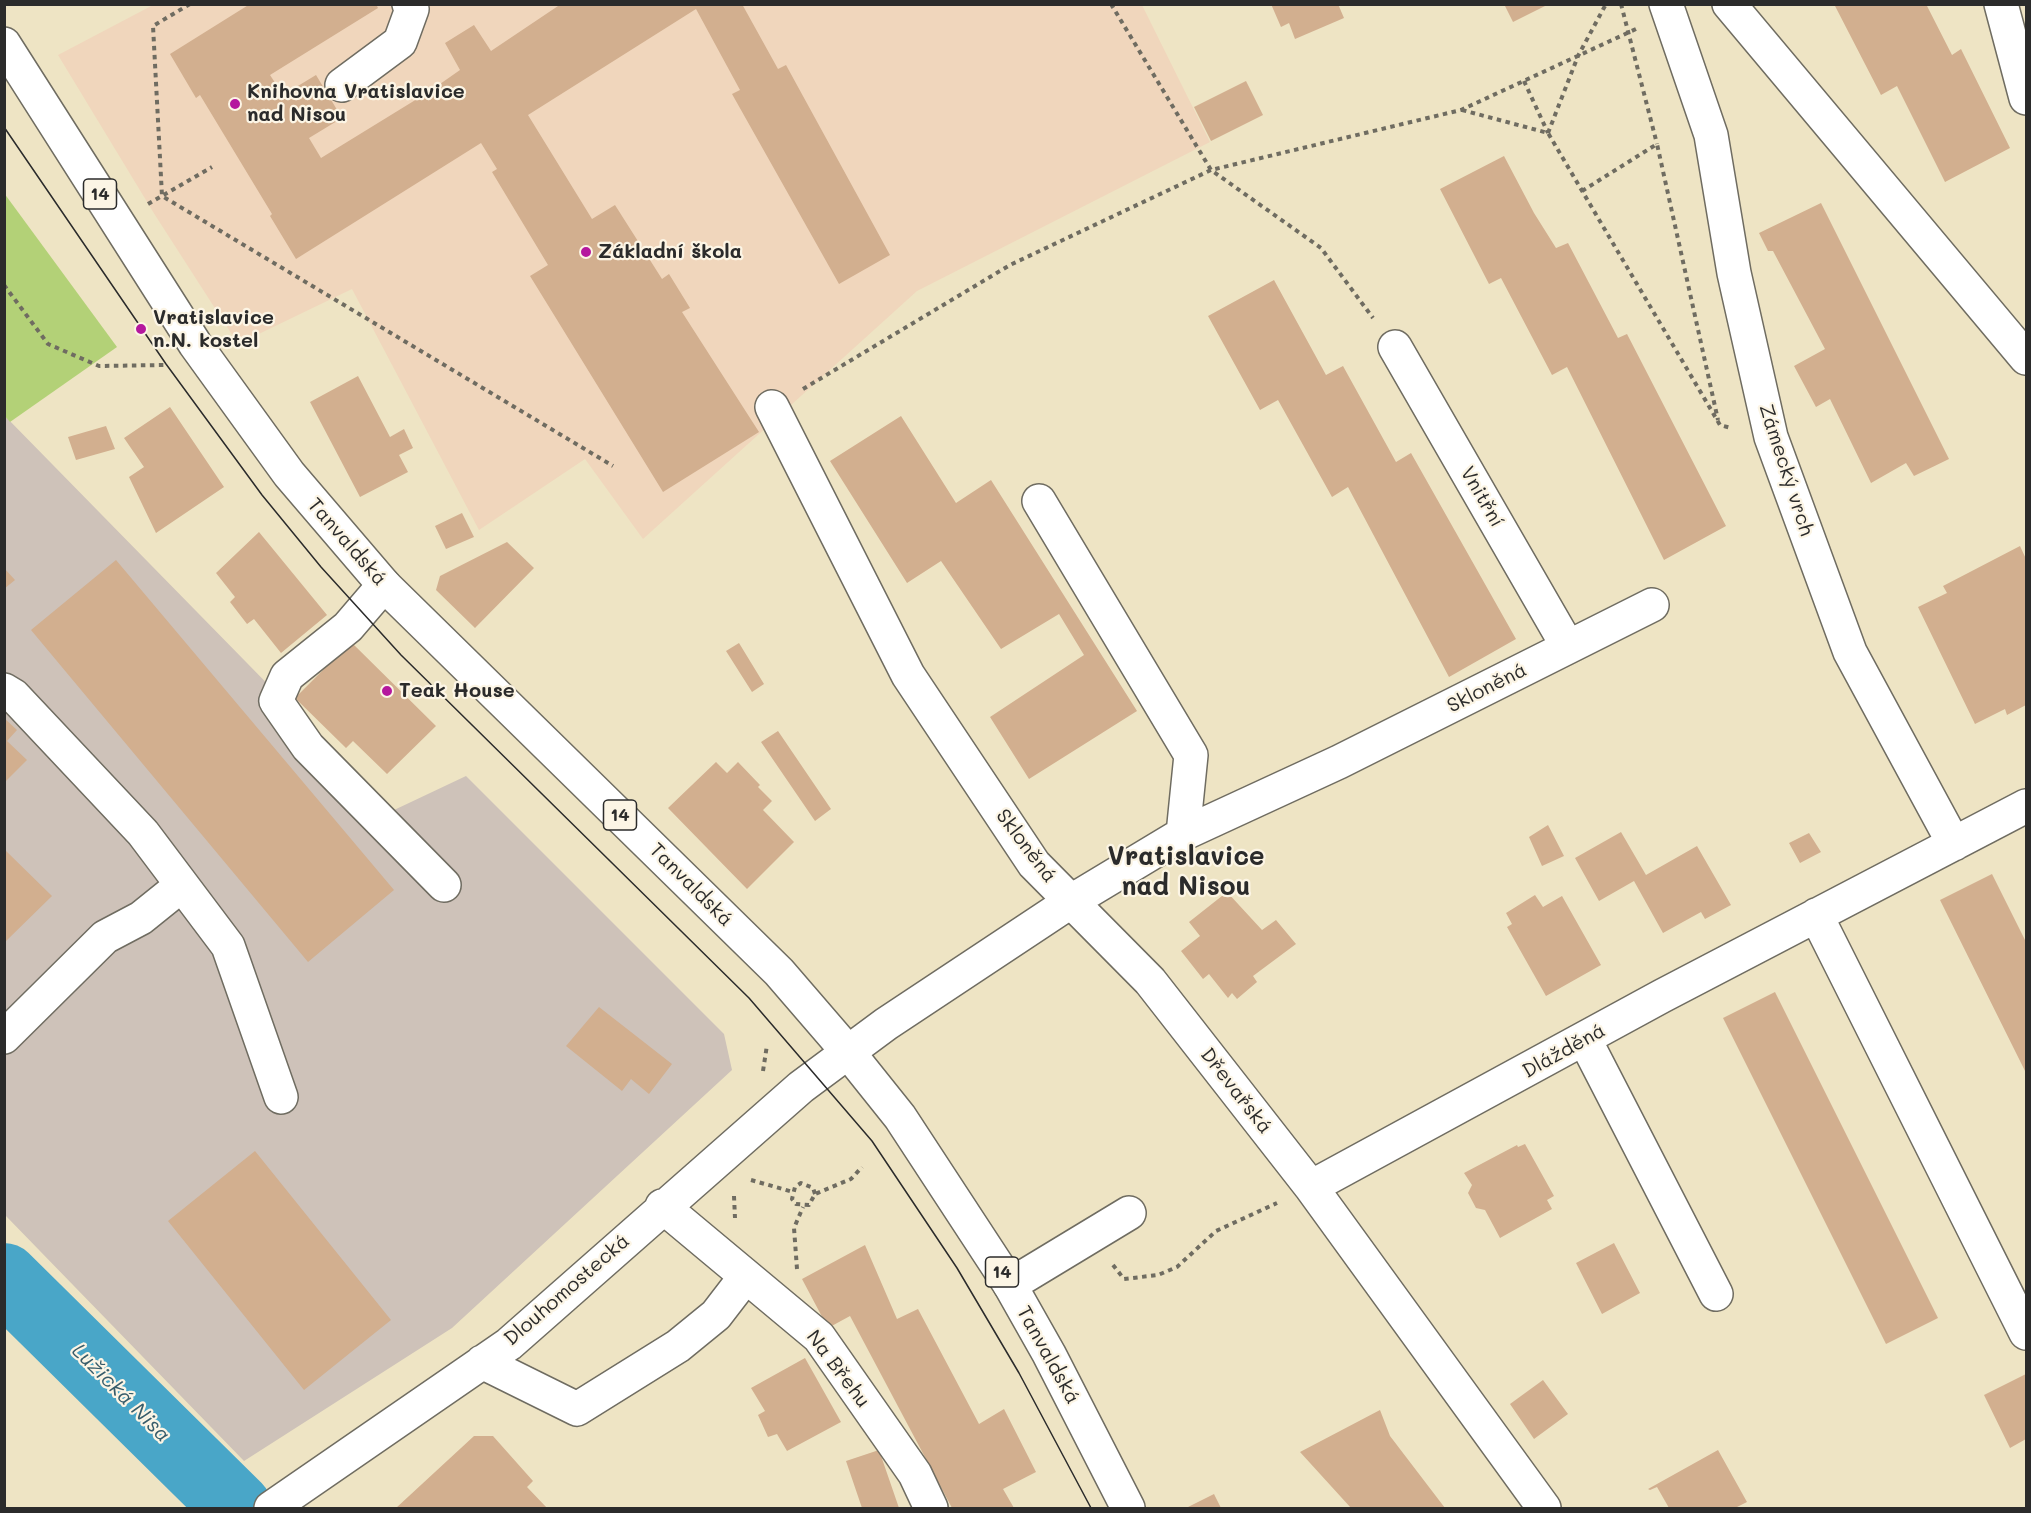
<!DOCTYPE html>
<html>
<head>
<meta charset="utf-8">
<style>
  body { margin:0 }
  #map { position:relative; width:2031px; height:1513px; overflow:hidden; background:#eee4c4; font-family:Mali,sans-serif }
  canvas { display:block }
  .frame { position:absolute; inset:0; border:6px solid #2b2b2b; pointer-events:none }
</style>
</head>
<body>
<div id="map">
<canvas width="2031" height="1513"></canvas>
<div class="frame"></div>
</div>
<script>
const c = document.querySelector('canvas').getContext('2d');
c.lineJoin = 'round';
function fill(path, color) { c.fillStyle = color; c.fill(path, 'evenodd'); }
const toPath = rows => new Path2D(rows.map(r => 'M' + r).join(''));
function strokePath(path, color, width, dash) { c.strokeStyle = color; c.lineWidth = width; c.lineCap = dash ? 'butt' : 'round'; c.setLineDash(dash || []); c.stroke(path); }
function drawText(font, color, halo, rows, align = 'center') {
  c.font = font + ' Mali,sans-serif'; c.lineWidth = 4.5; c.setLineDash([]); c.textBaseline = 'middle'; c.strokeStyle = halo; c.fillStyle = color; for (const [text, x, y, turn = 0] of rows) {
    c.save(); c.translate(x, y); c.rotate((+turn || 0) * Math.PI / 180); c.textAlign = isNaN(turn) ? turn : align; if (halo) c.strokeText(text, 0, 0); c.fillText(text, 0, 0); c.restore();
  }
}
fill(toPath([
  [155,4,1142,5,1210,142,917,291,643,539,585,459,479,530,352,289,238,344,155,215,58,55]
]), '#f0d6bc');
fill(toPath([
  [4,415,392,811,466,776,724,1034,732,1070,452,1328,244,1461,5,1215]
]), '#cec2b9');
fill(toPath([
  [4,193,117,347,10,422,4,415]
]), '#b3d177');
strokePath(toPath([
  [4,1278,237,1508]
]), '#49a6c8', 70);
fill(toPath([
  [250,4,376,4,378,8,270,75,283,95,316,75,342,118,309,138,321,158,430,91,460,70,445,43,474,25,491,51,561,4,742,4,778,69,786,65,890,255,839,284,732,94,740,90,696,9,528,115,592,219,615,205,662,279,669,274,690,308,682,312,759,432,663,492,530,276,548,265,492,172,497,169,481,143,296,259,270,216,272,214,200,95,196,98,170,54],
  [1271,4,1338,4,1344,18,1295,39,1289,23,1281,27],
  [1504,4,1549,4,1513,22],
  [1834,4,1926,4,1952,55,1961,49,2010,148,1945,182,1897,86,1881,95],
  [1246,81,1263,115,1211,141,1194,107],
  [1504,156,1534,213,1556,248,1568,243,1618,338,1627,334,1726,526,1664,560,1567,367,1552,375,1501,278,1489,284,1440,189],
  [1821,203,1949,459,1914,476,1906,463,1871,483,1830,399,1816,407,1794,366,1825,349,1773,251,1768,251,1759,233],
  [1274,280,1326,375,1343,366,1396,462,1411,453,1516,639,1449,677,1348,487,1332,497,1278,400,1260,410,1208,316],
  [358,376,390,437,404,429,413,448,399,455,408,472,360,497,310,402],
  [170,407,224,487,156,533,129,477,144,467,124,438],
  [901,416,956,503,991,480,1137,711,1029,779,990,717,1084,655,1059,614,1001,649,941,561,907,583,830,461],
  [106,426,115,449,76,460,68,437],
  [462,513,474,537,446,549,435,526],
  [259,532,327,615,281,653,254,619,247,624,230,602,235,597,216,573],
  [507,542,534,568,475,628,436,590,440,576],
  [2020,546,2026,559,2026,705,2007,715,2005,709,1975,724,1918,607,1947,593,1943,586],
  [116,560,394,890,308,962,31,630],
  [4,568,15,580,4,589],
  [351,642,436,726,387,774,353,741,346,748,295,698],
  [739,643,764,684,752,692,726,651],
  [4,718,17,730,7,741,27,760,4,783],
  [778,731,831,809,815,821,761,742],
  [716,762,727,773,738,762,760,785,758,787,772,801,763,810,794,842,747,889,668,808],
  [1548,825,1564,856,1542,866,1529,837],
  [1621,832,1646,875,1697,846,1731,905,1705,919,1701,912,1663,933,1634,881,1599,901,1575,858],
  [1809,833,1821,852,1800,863,1789,843],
  [4,849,52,896,4,943],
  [1992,874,2026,942,2026,1073,1940,900],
  [1227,892,1262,930,1276,920,1296,944,1253,976,1257,982,1237,999,1232,993,1228,998,1209,974,1203,979,1181,951,1200,936,1189,922],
  [1535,895,1543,907,1562,896,1601,965,1546,996,1507,927,1512,924,1506,913],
  [1775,992,1938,1318,1886,1344,1723,1018],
  [599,1007,672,1064,649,1094,631,1079,622,1091,566,1046],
  [1525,1144,1554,1196,1547,1200,1552,1209,1500,1238,1485,1210,1476,1208,1468,1193,1472,1185,1464,1173,1517,1145,1518,1147],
  [255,1151,391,1320,304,1390,168,1221],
  [1614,1243,1640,1293,1602,1314,1576,1263],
  [865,1245,897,1319,918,1309,979,1424,1004,1409,1036,1472,1003,1489,1014,1508,952,1508,850,1316,828,1328,802,1279],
  [805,1358,841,1422,787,1451,777,1434,768,1437,758,1415,765,1411,751,1388],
  [2026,1374,2026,1439,2010,1448,1984,1395],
  [1543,1380,1568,1414,1534,1439,1510,1404],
  [1380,1410,1390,1436,1445,1508,1351,1508,1300,1452],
  [474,1436,493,1436,533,1481,527,1487,547,1508,396,1508],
  [879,1450,899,1508,862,1508,846,1461],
  [1718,1450,1747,1502,1735,1508,1669,1508,1657,1487,1650,1490,1648,1489],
  [1214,1494,1221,1508,1186,1508]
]), '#d2af8f');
const minor = toPath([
  [1666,4,1711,135,1734,273,1771,437,1850,652,1954,844],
  [1729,4,2026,358],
  [2001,4,2026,98],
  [342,85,400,42,412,9,409,4],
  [1395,347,1568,647],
  [772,407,908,675,1034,864,1150,981,1311,1187,1544,1508],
  [1039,501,1191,755,1183,834],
  [384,585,348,627,287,676,276,701,308,747,444,885],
  [4,690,14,696,143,833,228,946,281,1097],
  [1816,915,2026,1333],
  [4,1037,105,937,141,918,182,885],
  [1585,1040,1716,1294],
  [1311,1187,1662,996,2026,806],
  [662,1206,819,1337,915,1474,931,1508],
  [1010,1285,1129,1213],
  [482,1362,577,1409,678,1346,716,1315,746,1276],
  [271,1508,509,1344,801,1087,886,1024,1070,902,1183,834,1339,762,1652,605]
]);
const major = toPath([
  [4,44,195,344,289,474,384,585,779,972,848,1052,900,1117,1010,1285,1049,1354,1128,1508]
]);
strokePath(minor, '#6f6c61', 36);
strokePath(major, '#6f6c61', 36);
strokePath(toPath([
  [190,4,153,26,162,196,613,466],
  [1111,4,1211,170,1321,248,1373,318],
  [1621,4,1657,144],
  [1524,81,1548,133],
  [1462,110,1548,133,1720,425,1731,428],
  [1548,133,1578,56,1606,4],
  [1582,191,1657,144,1718,420],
  [148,204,212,167],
  [4,285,48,344,99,366,165,365],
  [803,389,1010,265,1211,170,1461,110,1636,29],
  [763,1071,767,1045],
  [751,1180,793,1192],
  [815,1194,813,1188,801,1183,795,1187,792,1199,796,1204,809,1205,815,1194,851,1179,862,1167],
  [734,1196,735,1218],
  [1113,1265,1124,1279,1158,1275,1177,1267,1216,1231,1277,1203],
  [797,1269,794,1228,803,1207]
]), '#6f6c61', 4, [4.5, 4.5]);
strokePath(minor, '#fff', 33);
strokePath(major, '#fff', 33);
strokePath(toPath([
  [4,127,166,364,262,495,321,567,401,655,749,998,872,1141,957,1268,1019,1373,1091,1508]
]), '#2b2b2b', 1.5);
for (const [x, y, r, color] of [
  [235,104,6,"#b5179e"],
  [586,252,6,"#b5179e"],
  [141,329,6,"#b5179e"],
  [387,691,6,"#b5179e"]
]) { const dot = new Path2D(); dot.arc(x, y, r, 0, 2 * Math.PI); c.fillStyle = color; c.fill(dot); strokePath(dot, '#fcf5e5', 2); }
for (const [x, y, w] of [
  [100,194,33],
  [620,815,33],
  [1002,1272,33]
]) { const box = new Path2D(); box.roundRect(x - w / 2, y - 15, w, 30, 4.5); c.fillStyle = '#fcf5e5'; c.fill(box); strokePath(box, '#2b2b2b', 1.5); }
drawText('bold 18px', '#2b2b2b', null, [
  ["14",100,194],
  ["14",620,815],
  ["14",1002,1272]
]);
drawText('bold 20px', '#2b2b2b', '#fcf5e5', [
  ["Knihovna Vratislavice",247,92],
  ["nad Nisou",247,115],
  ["Základní škola",598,252],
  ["Vratislavice",153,318],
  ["n.N. kostel",153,341],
  ["Teak House",399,691]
], 'left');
drawText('20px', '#2b2b2b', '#fcf5e5', [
  ["Zámecký vrch",1786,470,72],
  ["Vnitřní",1482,497,60],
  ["Tanvaldská",347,542,49],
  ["Skloněná",1487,688,-27],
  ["Skloněná",1026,846,53],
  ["Tanvaldská",691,885,45],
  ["Dlážděná",1564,1051,-29],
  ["Dřevařská",1236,1091,52],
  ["Dlouhomostecká",567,1290,-41],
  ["Tanvaldská",1048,1355,61],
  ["Na Břehu",838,1369,53]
]);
drawText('italic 21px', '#375c6a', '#fcf5e5', [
  ["Lužická Nisa",121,1393,45]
]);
drawText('bold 26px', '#2b2b2b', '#fcf5e5', [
  ["Vratislavice",1186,857],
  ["nad Nisou",1186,887]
]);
</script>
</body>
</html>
